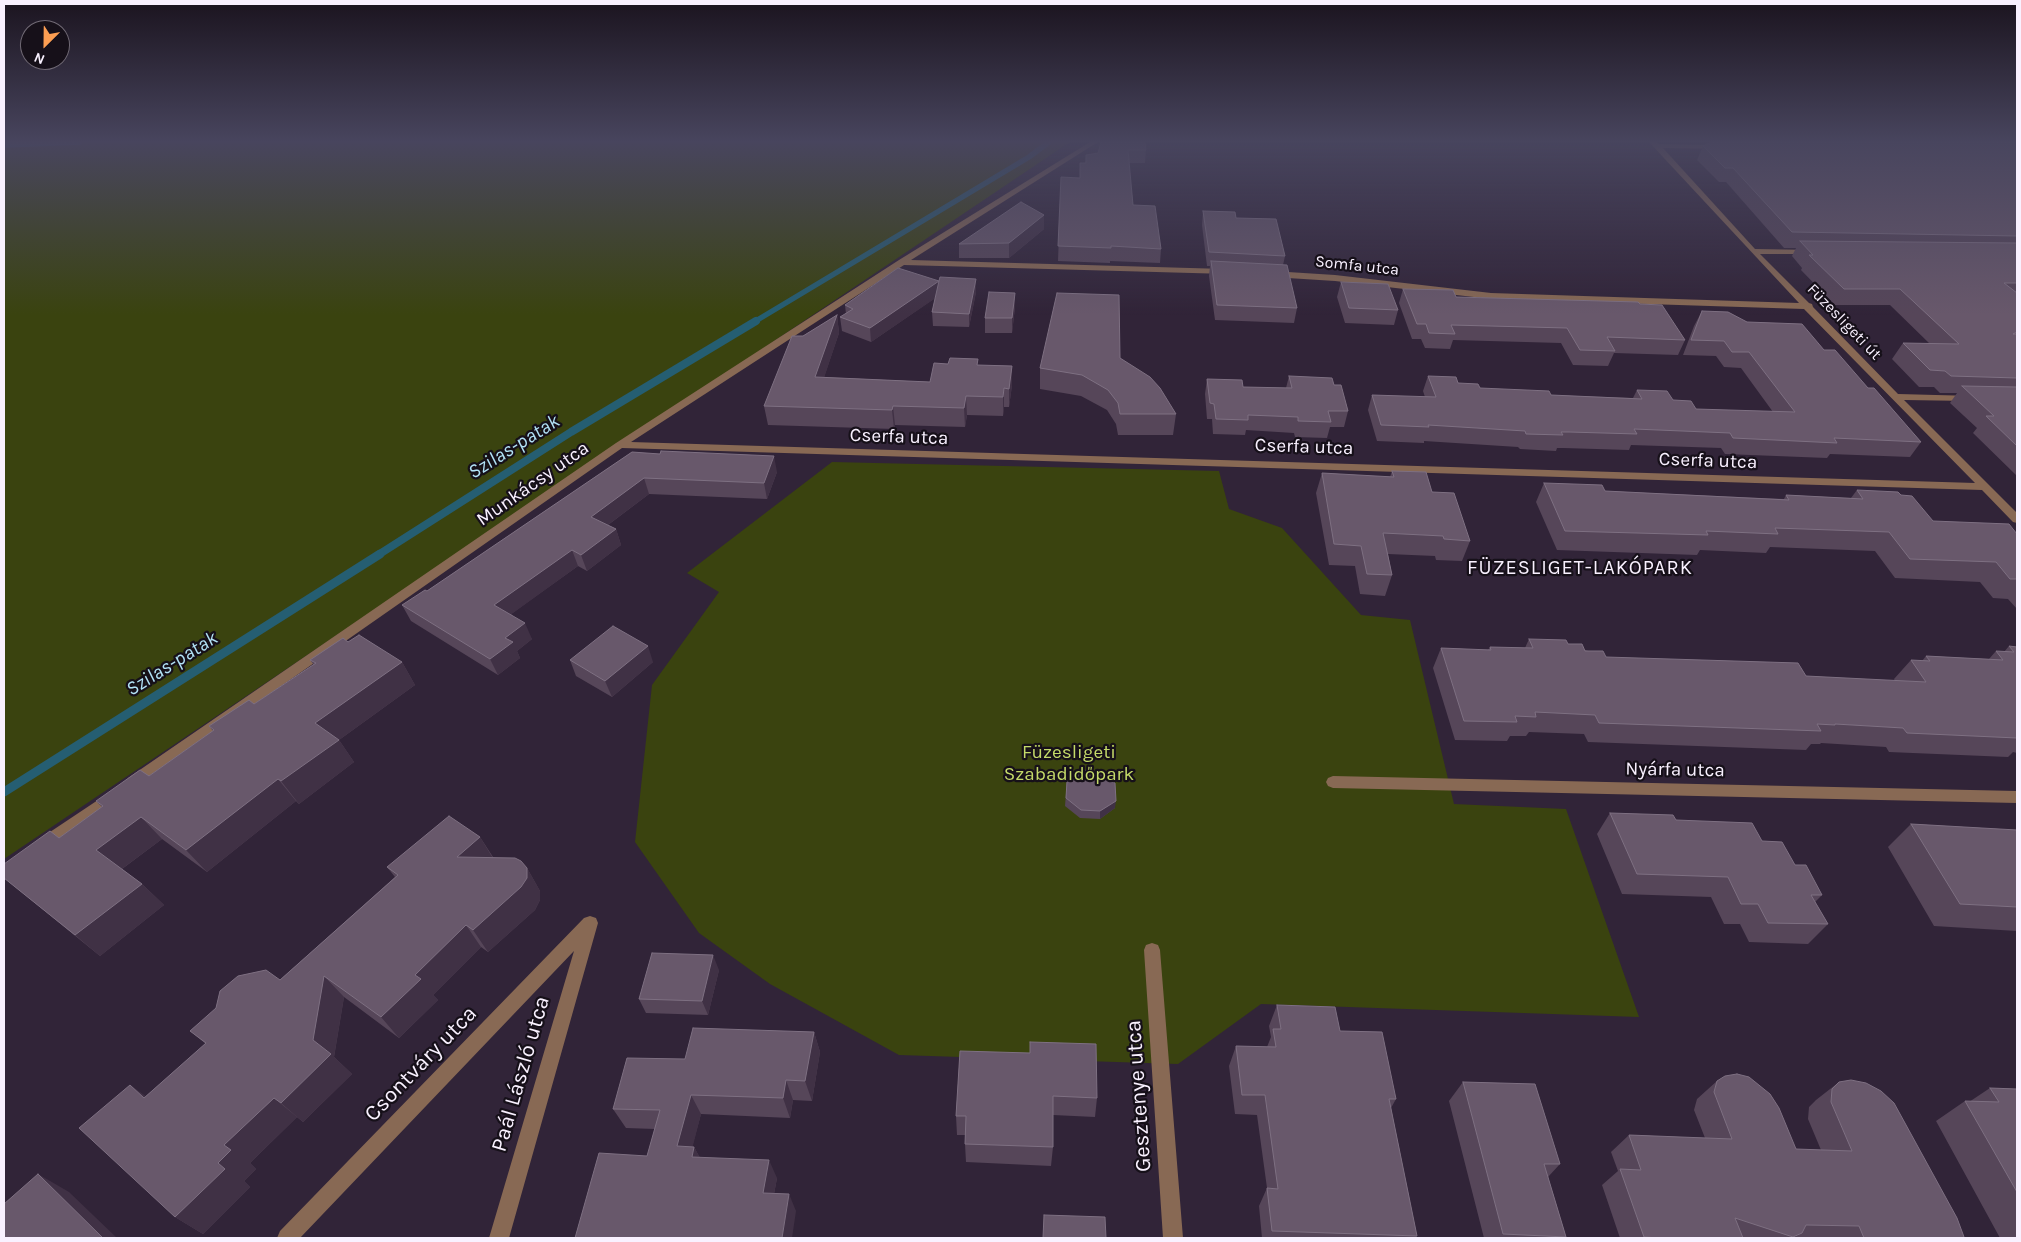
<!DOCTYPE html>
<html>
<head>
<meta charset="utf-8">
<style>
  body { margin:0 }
  #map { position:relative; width:2021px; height:1242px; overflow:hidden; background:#312438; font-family:Karla,sans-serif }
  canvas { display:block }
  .frame { position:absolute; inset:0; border:5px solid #f9f1ff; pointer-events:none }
  .north { position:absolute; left:20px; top:20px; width:50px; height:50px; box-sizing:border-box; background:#161019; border:1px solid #716a75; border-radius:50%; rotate:203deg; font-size:14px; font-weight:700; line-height:20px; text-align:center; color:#f9f1ff }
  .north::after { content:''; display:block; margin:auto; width:18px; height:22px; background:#fc9e52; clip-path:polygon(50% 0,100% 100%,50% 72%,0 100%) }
</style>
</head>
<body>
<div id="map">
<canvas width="2021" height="1242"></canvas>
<div class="frame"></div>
<div class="north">N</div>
</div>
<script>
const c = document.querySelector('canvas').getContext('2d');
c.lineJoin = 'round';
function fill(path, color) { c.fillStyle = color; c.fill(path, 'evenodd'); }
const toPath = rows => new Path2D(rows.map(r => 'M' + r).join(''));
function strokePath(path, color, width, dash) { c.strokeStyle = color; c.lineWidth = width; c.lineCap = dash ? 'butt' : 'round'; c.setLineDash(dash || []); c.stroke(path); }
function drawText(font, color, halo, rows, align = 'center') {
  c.font = font + ' Karla,sans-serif'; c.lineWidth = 4.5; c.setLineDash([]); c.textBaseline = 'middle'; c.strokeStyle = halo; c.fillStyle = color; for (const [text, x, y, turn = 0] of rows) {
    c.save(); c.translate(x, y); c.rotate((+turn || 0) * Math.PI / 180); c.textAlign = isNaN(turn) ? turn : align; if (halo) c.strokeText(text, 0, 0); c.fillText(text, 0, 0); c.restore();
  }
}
fill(toPath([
  [4,142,1070,142,4,859],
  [832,462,1219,471,1229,509,1282,528,1361,615,1410,620,1454,804,1566,809,1639,1017,1261,1004,1178,1064,899,1055,770,984,699,933,635,842,652,685,719,592,687,573]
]), '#3a430f');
strokePath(toPath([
  [4,145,79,142],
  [754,322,1029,157,1049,142]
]), '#255e72', 5.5);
strokePath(toPath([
  [378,555,571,432,756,321]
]), '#255e72', 8);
strokePath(toPath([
  [4,792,380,554]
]), '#255e72', 9);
fill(toPath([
  [1090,142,1098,142,911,260,1225,269,1228,270,1228,274,904,265,631,442,1975,483,1804,309,1491,299,1335,281,1272,277,1268,274,1272,271,1335,275,1491,293,1799,303,1649,142,1656,142,1659,144,1719,145,1723,147,1722,149,1663,148,1755,249,1814,250,1815,252,1811,254,1760,254,1809,303,1812,304,1813,307,1898,394,1974,396,1975,398,1970,401,1904,400,2017,513,2017,523,2013,522,1982,490,622,448,138,786,133,788,128,786,126,782,128,778,616,443,899,260,1090,142],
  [1333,776,2017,791,2017,803,1333,788,1328,786,1326,782,1328,778,1333,776],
  [113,790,118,792,120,796,118,800,48,850,43,851,38,850,35,845,38,840,113,790],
  [590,916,596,918,598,923,509,1238,489,1238,574,951,300,1238,277,1238,280,1231,584,918,590,916],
  [1152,943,1158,945,1160,950,1183,1238,1163,1238,1144,950,1146,945,1152,943]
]), '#886954');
fill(toPath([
  [1101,142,1146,150,1145,163,1129,163,1133,205,1161,249,1160,263,1110,261,1110,263,1058,261,1061,177,1080,178,1085,163,1086,155,1098,153],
  [2017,142,2017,476,1973,433,1977,428,1950,403,1957,393,1940,393,1934,387,1919,387,1892,359,1903,343,1930,344,1890,305,1835,305,1801,270,1802,268,1792,256,1796,248,1784,248,1726,182,1719,182,1697,160,1703,146],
  [1203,211,1236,218,1285,256,1283,265,1297,308,1294,323,1215,320,1209,276,1210,266,1207,266,1202,225],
  [1044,215,1044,229,1009,258,959,258,959,244],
  [976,279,976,292,969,327,933,326,932,312,935,298,871,342,842,331,840,317,846,314,845,305,939,281],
  [1341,282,1398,310,1394,325,1345,323,1337,297],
  [1403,289,1456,297,1640,304,1685,340,1678,355,1614,353,1608,366,1573,365,1561,343,1453,340,1450,349,1425,348,1421,339,1412,339,1399,303],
  [1015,293,1015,307,1012,333,985,333,985,318],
  [1702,311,1747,322,1824,350,1868,388,1921,442,1910,457,1830,454,1827,458,1725,454,1721,448,1631,445,1629,450,1563,448,1557,448,1556,451,1520,449,1518,447,1424,441,1424,443,1377,441,1368,410,1372,395,1425,397,1423,391,1428,376,1480,388,1551,395,1633,398,1637,390,1673,400,1696,409,1773,412,1741,368,1724,367,1716,356,1683,355,1694,326],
  [837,315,839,333,824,377,930,382,978,365,1012,366,1012,385,1009,407,1004,407,1003,416,967,415,965,427,895,425,894,429,768,425,764,406,803,336],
  [1120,358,1176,414,1173,435,1118,435,1116,424,1107,410,1081,396,1040,389,1040,368],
  [1289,376,1334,385,1348,411,1344,427,1330,427,1327,438,1295,437,1294,433,1246,430,1245,435,1213,434,1212,419,1207,419,1205,394,1207,379,1243,387,1286,388],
  [632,452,777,472,767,499,649,494,608,525,616,529,621,545,587,571,578,566,511,614,532,639,517,651,520,658,498,675,411,621,402,605,427,591],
  [1392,471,1432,492,1470,541,1462,561,1436,560,1435,556,1388,554,1392,575,1385,596,1360,594,1355,566,1329,565,1316,493,1322,473,1390,477],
  [1544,483,1605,491,1784,499,1786,495,1851,498,1857,490,1901,495,1933,521,2017,534,2017,609,2008,599,1993,598,1980,582,1895,578,1875,551,1770,547,1766,553,1700,550,1697,555,1557,550,1536,502],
  [1529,639,1568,644,1606,657,1806,676,1895,681,1894,679,1911,660,1922,661,1926,656,1989,659,1996,651,2004,652,2009,646,2017,647,2017,753,2013,752,2008,757,1889,752,1886,747,1821,743,1820,744,1811,744,1806,750,1588,742,1584,734,1529,732,1526,736,1510,736,1507,741,1455,740,1433,668,1441,648,1488,650,1490,647,1525,648],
  [348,642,402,662,415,685,339,740,354,762,299,804,296,801,207,872,162,839,122,869,142,884,164,905,100,956,4,878,102,807,96,801,149,776,213,731,209,726,254,704,314,665,310,660],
  [570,660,653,662,612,697,576,676],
  [1067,781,1115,808,1100,819,1080,818,1065,806],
  [1610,813,1676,820,1762,841,1795,865,1822,895,1815,902,1828,924,1808,944,1749,942,1740,924,1724,924,1711,897,1622,894,1597,834],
  [1911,824,2017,830,2017,931,1934,926,1888,847],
  [480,837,493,857,527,868,540,891,540,900,535,910,488,952,481,947,433,995,438,1000,399,1038,344,997,334,1057,352,1074,303,1122,297,1117,250,1163,256,1169,244,1181,250,1187,203,1234,175,1217,146,1096,206,1044,190,1031,280,980,395,877,387,867],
  [719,970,708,1015,646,1013,639,999],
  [1277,1005,1340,1031,1396,1099,1391,1108,1417,1236,1415,1238,1262,1238,1259,1206,1267,1188,1257,1115,1235,1114,1229,1066,1236,1046,1267,1047,1271,1037,1269,1026],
  [814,1032,820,1052,812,1101,793,1100,790,1118,701,1114,692,1147,694,1147,700,1158,777,1178,774,1194,796,1211,647,1156,655,1129,626,1128,613,1109,685,1059],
  [960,1051,1097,1098,1095,1117,1053,1115,1053,1147,1051,1166,966,1162,965,1144,965,1135,957,1135,956,1116],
  [1717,1081,1796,1149,1821,1150,1808,1119,1809,1107,1816,1100,1839,1082,1963,1238,1620,1238,1602,1185,1618,1171,1611,1152,1629,1135,1705,1138,1694,1110,1697,1099],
  [1463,1082,1560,1164,1548,1177,1566,1237,1564,1238,1484,1238,1449,1101],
  [1990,1088,2017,1089,2017,1238,2000,1238,1936,1121,1965,1101,1969,1102]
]), '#564659');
fill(toPath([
  [1044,215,1044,229,1009,258,1009,243],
  [976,279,976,292,969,327,969,314],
  [939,281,940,295,871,342,870,328],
  [1015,293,1015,307,1012,333,1012,318],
  [837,315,839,333,818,396,815,377],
  [1012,366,1012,385,1009,407,1009,389],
  [1004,388,1004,407,1003,416,1003,397],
  [966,396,967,415,965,427,964,408],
  [893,406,895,425,894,429,892,410],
  [774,456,777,472,767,499,764,483],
  [644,478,649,494,597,533,591,517],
  [616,529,621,545,587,571,581,555],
  [572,550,578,566,502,621,494,605],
  [525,623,532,639,517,651,520,658,498,675,490,659,505,638],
  [648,646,653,662,612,697,605,681],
  [402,662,415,685,339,740,354,762,299,804,281,781,315,723],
  [278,779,296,801,207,872,186,850],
  [1116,801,1115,808,1100,819,1100,811],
  [141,817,162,839,119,871,96,850],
  [480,837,494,860,457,857],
  [527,868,540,891,540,900,535,910,488,952,473,930],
  [142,884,164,905,100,956,75,935],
  [466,925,481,947,433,995,438,1000,399,1038,381,1017,415,975],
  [713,955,719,970,708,1015,702,1001],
  [324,976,344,997,334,1057,352,1074,303,1122,281,1103,313,1040],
  [814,1032,820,1052,812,1101,805,1081],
  [786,1080,793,1100,790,1118,783,1098],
  [130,1085,157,1104,144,1098],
  [691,1095,701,1114,688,1165,677,1146],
  [274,1098,297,1117,250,1163,256,1169,244,1181,250,1187,203,1234,175,1217,218,1163,224,1145],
  [694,1147,704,1165,692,1157],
  [769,1160,777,1178,771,1210,763,1193],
  [38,1174,69,1192,117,1238,103,1238],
  [789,1194,796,1211,792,1238,782,1238],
  [1802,1233,1793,1238,1790,1238,1793,1237]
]), '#403145');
const building = toPath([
  [1101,142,1145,142,1146,150,1128,150,1133,205,1155,206,1161,249,1111,246,1111,248,1058,246,1061,177,1080,178,1080,163,1086,163,1086,155,1098,153,1101,142],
  [1711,142,2017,142,2017,236,1792,232,1733,168,1725,168,1703,146,1711,142],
  [1021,202,1044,215,1009,243,959,244,1021,202],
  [1203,211,1235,212,1236,218,1276,219,1285,256,1209,252,1203,211],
  [1800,241,2017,243,2017,283,2004,283,2017,293,2017,332,2013,334,2017,334,2017,378,1951,376,1945,371,1930,370,1903,343,1959,344,1900,289,1844,289,1809,255,1813,255,1800,241],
  [1211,261,1287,265,1297,308,1217,305,1211,261],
  [898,268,939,281,940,277,976,279,969,314,932,312,939,281,870,328,840,317,853,309,845,305,898,268],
  [1341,282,1388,284,1398,310,1349,308,1341,282],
  [1403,289,1453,290,1456,297,1638,302,1640,304,1662,305,1685,340,1607,337,1615,351,1580,350,1567,328,1451,325,1455,334,1429,333,1426,324,1417,324,1403,289],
  [989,292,1015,293,1012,318,985,318,989,292],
  [1057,293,1119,295,1120,358,1150,377,1160,388,1176,414,1120,414,1118,403,1108,390,1082,375,1040,368,1057,293],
  [1702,311,1728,312,1747,322,1802,324,1824,350,1835,350,1868,388,1874,388,1921,442,1834,438,1837,443,1733,438,1730,433,1634,429,1637,434,1569,432,1561,432,1563,435,1526,434,1525,431,1428,425,1429,427,1381,425,1372,395,1436,397,1428,376,1456,377,1458,383,1478,384,1480,388,1549,391,1551,395,1642,399,1637,390,1667,391,1673,400,1691,401,1696,409,1795,412,1749,352,1732,352,1724,341,1691,340,1702,311],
  [837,315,815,377,930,382,934,363,948,364,950,358,978,359,977,365,1012,366,1009,389,1004,388,1003,397,966,396,964,408,893,406,892,410,764,406,792,336,803,336,837,315],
  [1289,376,1332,378,1334,385,1341,385,1348,411,1328,411,1331,422,1298,421,1298,417,1248,415,1248,420,1216,419,1214,404,1210,403,1207,379,1242,380,1243,387,1292,388,1289,376],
  [1962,386,2017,387,2017,446,1986,416,1994,416,1962,386],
  [661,451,774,456,764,483,644,478,591,517,616,529,581,555,572,550,494,605,525,623,505,638,513,642,490,659,402,605,425,590,427,591,632,452,660,454,661,451],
  [1392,471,1426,472,1432,492,1454,493,1470,541,1444,539,1443,536,1383,533,1392,575,1367,574,1361,546,1334,544,1322,473,1394,477,1392,471],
  [1544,483,1602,485,1605,491,1789,500,1786,495,1863,499,1857,490,1898,492,1901,495,1912,496,1933,521,2009,524,2017,534,2017,579,2010,579,1996,562,1910,559,1889,532,1775,528,1778,534,1706,531,1708,535,1565,531,1544,483],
  [613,626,648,646,605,681,570,660,613,626],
  [359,635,402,662,315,723,339,740,281,781,278,779,186,850,141,817,96,850,142,884,75,935,4,878,4,864,50,831,59,838,103,806,96,801,140,770,149,776,214,730,209,726,249,700,254,704,316,663,310,660,343,638,348,642,359,635],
  [1529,639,1566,640,1568,644,1582,644,1585,651,1603,651,1606,657,1798,663,1806,676,1926,682,1911,660,1930,661,1926,656,2003,660,1996,651,2014,652,2009,646,2017,647,2017,738,1907,733,1903,728,1835,724,1835,725,1817,724,1821,731,1599,723,1595,715,1535,712,1536,717,1515,716,1517,722,1464,721,1441,648,1491,650,1490,647,1533,648,1529,639],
  [1081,770,1101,772,1115,783,1116,801,1100,811,1081,810,1066,798,1067,781,1081,770],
  [1610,813,1673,815,1676,820,1752,823,1762,841,1782,842,1795,865,1806,865,1822,895,1811,895,1828,924,1768,923,1758,904,1741,904,1728,877,1637,874,1610,813],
  [449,816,480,837,457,857,515,858,521,861,527,868,527,878,521,887,473,930,466,925,415,975,421,979,381,1017,324,976,313,1040,331,1054,281,1103,274,1098,224,1145,231,1150,218,1163,225,1169,175,1217,79,1128,130,1085,144,1098,206,1043,190,1031,216,1008,220,991,238,976,266,970,280,980,398,875,387,867,449,816],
  [1911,824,2017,830,2017,907,1960,904,1911,824],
  [652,953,713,955,702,1001,639,999,652,953],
  [1277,1005,1335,1007,1340,1031,1382,1032,1396,1099,1389,1099,1417,1236,1272,1231,1267,1188,1278,1189,1265,1095,1242,1095,1236,1046,1276,1047,1273,1029,1281,1029,1277,1005],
  [693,1028,814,1032,805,1081,786,1080,783,1098,691,1095,677,1146,694,1147,692,1157,769,1160,763,1193,789,1194,782,1238,575,1238,599,1153,647,1156,660,1110,613,1109,627,1058,685,1059,693,1028],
  [1030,1042,1096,1044,1097,1098,1053,1096,1053,1147,965,1144,966,1116,956,1116,960,1051,1030,1053,1030,1042],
  [1737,1074,1749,1077,1770,1094,1779,1108,1796,1149,1852,1151,1831,1102,1832,1089,1839,1082,1851,1080,1866,1083,1881,1091,1894,1103,1957,1218,1964,1237,1962,1238,1864,1238,1859,1226,1806,1225,1802,1233,1793,1237,1735,1218,1743,1238,1660,1238,1644,1237,1620,1169,1641,1170,1629,1135,1732,1139,1714,1092,1717,1081,1725,1076,1737,1074],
  [1463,1082,1535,1084,1560,1164,1544,1164,1566,1237,1503,1234,1463,1082],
  [1990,1088,2017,1089,2017,1192,1965,1101,1999,1102,1990,1088],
  [38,1174,103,1238,4,1238,4,1204,38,1174],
  [1044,1215,1105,1217,1106,1238,1043,1238,1044,1215]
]);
fill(building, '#68586b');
strokePath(building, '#7e7082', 1);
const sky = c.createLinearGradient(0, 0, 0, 315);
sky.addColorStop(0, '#1b141f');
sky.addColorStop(0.45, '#48455e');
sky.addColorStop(1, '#48455e00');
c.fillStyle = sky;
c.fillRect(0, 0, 2021, 315);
drawText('16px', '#f9f1ff', '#161019', [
  ["Somfa utca",1357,266,6],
  ["Füzesligeti út",1844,322,46]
]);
drawText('19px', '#f9f1ff', '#161019', [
  ["Cserfa utca",899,437,2],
  ["Cserfa utca",1304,447,2],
  ["Cserfa utca",1708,461,2],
  ["Munkácsy utca",533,484,-35],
  ["Nyárfa utca",1675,770,1]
]);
drawText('19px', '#c4da69', '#161019', [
  ["Füzesligeti",1069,753],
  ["Szabadidőpark",1069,775]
]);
drawText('italic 20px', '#b2e2f6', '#161019', [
  ["Szilas-patak",514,447,-32],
  ["Szilas-patak",172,664,-32]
]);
c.letterSpacing = '1px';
drawText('20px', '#f9f1ff', '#161019', [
  ["FÜZESLIGET-LAKÓPARK",1580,568]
]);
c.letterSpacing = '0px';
drawText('22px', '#f9f1ff', '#161019', [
  ["Csontváry utca",421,1064,-46],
  ["Paál László utca",521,1074,-74],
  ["Gesztenye utca",1139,1096,-94]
]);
</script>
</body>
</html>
